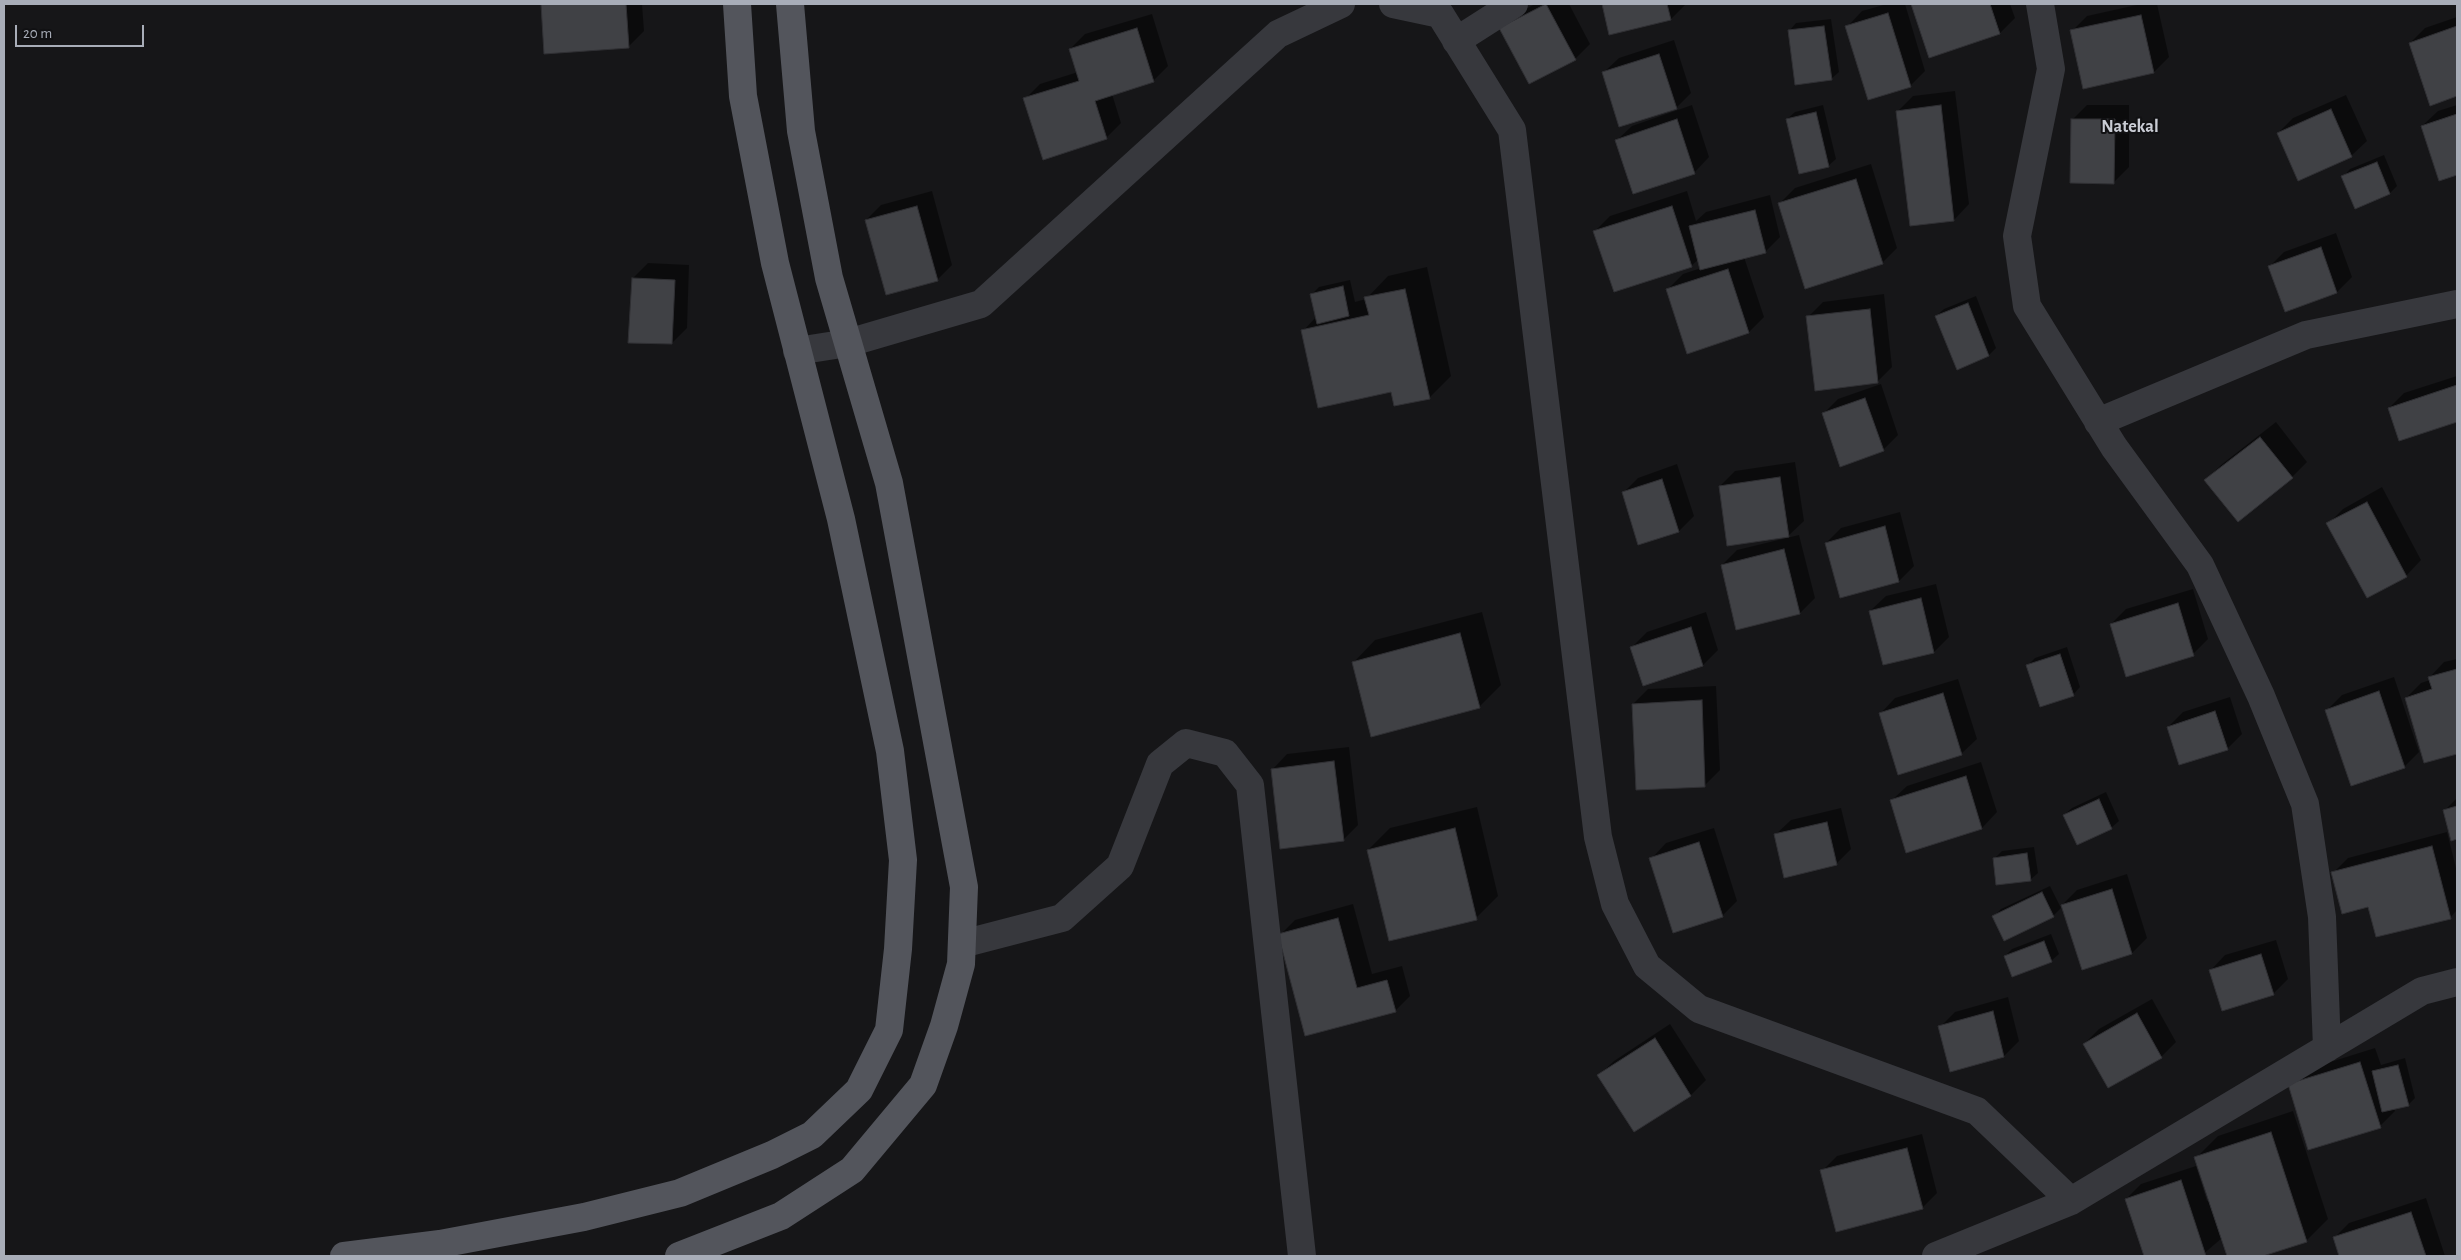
<!DOCTYPE html>
<html>
<head>
<meta charset="utf-8">
<style>
  body { margin:0 }
  #map { position:relative; width:2461px; height:1260px; overflow:hidden; background:#161618; font-family:"Alegreya Sans",sans-serif }
  canvas { display:block }
  .frame { position:absolute; inset:0; border:5px solid #a8adb8; pointer-events:none }
  .scale { position:absolute; left:15px; top:25px; width:129px; height:22px; box-sizing:border-box; border:2px solid #a8adb8; border-top:0; padding-left:6px; font-size:15px; line-height:18px; white-space:nowrap; color:#a8adb8; -webkit-text-stroke:4px #111113; paint-order:stroke }
</style>
</head>
<body>
<div id="map">
<canvas width="2461" height="1260"></canvas>
<div class="frame"></div>
<div class="scale">20 m</div>
</div>
<script>
const c = document.querySelector('canvas').getContext('2d');
c.lineJoin = 'round';
function fill(path, color) { c.fillStyle = color; c.fill(path, 'evenodd'); }
const toPath = rows => new Path2D(rows.map(r => 'M' + r).join(''));
function strokePath(path, color, width, dash) { c.strokeStyle = color; c.lineWidth = width; c.lineCap = dash ? 'butt' : 'round'; c.setLineDash(dash || []); c.stroke(path); }
function drawText(font, color, halo, rows, align = 'center') {
  c.font = font + ' "Alegreya Sans",sans-serif'; c.lineWidth = 4; c.setLineDash([]); c.textBaseline = 'middle'; c.strokeStyle = halo; c.fillStyle = color; for (const [text, x, y, turn = 0] of rows) {
    c.save(); c.translate(x, y); c.rotate((+turn || 0) * Math.PI / 180); c.textAlign = isNaN(turn) ? turn : align; if (halo) c.strokeText(text, 0, 0); c.fillText(text, 0, 0); c.restore();
  }
}
fill(toPath([
  [542,4,642,4,644,31,629,46,545,52],
  [1535,4,1569,4,1590,44,1575,59,1501,29,1516,14],
  [1603,4,1686,4,1671,19,1610,33],
  [1887,4,1905,4,1925,71,1910,86,1847,27,1862,11],
  [1913,4,2010,4,2015,18,2000,33,1930,56],
  [2141,4,2157,4,2169,57,2154,72,2084,87,2072,31,2087,16],
  [1152,14,1168,66,1153,81,1112,94,1121,123,1106,138,1025,99,1040,84,1078,72,1070,49,1085,34],
  [2457,17,2457,95,2431,104,2410,43,2425,28],
  [1831,19,1839,72,1831,79,1789,31,1796,23],
  [1674,40,1691,93,1676,108,1603,73,1619,58],
  [1955,91,1969,204,1954,220,1898,111,1913,96],
  [2346,95,2367,141,2351,156,2278,133,2293,118],
  [1692,105,1709,157,1694,173,1616,141,1632,126],
  [1823,105,1836,159,1828,166,1787,119,1795,112],
  [2087,105,2129,105,2129,167,2114,182,2072,120],
  [2457,105,2457,174,2440,179,2422,126,2438,111],
  [2384,155,2397,186,2390,193,2355,207,2343,177,2350,169],
  [1871,164,1897,248,1882,263,1780,203,1795,188],
  [932,191,952,265,937,280,866,220,881,205],
  [1687,191,1696,221,1706,212,1770,195,1780,237,1765,252,1744,257,1764,317,1749,332,1688,352,1668,289,1683,274,1701,268,1699,259,1691,266,1595,231,1610,216],
  [2336,233,2352,277,2337,292,2286,311,2269,267,2284,252],
  [648,263,689,265,687,328,672,343,633,278],
  [1427,267,1451,376,1429,398,1392,390,1303,331,1316,317,1312,294,1319,287,1350,280,1355,302,1366,299,1388,276],
  [1884,294,1892,367,1877,382,1808,317,1823,302],
  [1976,296,1996,348,1989,355,1936,316,1944,309],
  [2457,376,2457,421,2400,440,2389,408,2404,393],
  [1881,384,1898,435,1883,450,1823,414,1838,399],
  [2276,422,2307,462,2292,477,2206,480,2221,465],
  [1795,462,1804,521,1787,537,1720,486,1735,471],
  [1677,464,1694,516,1679,531,1639,544,1623,493,1638,478],
  [2382,487,2421,560,2406,576,2367,596,2328,524,2343,509],
  [1900,512,1914,566,1899,581,1826,543,1841,528],
  [1799,535,1815,598,1800,613,1722,565,1737,550],
  [1936,584,1949,637,1934,652,1870,611,1886,596],
  [2193,589,2208,639,2193,654,2111,624,2126,609],
  [1482,612,1501,685,1479,707,1353,663,1375,640],
  [1706,612,1718,650,1703,665,1632,647,1647,632],
  [2067,647,2080,687,2073,695,2028,665,2035,658],
  [2457,659,2457,753,2425,762,2406,698,2421,683,2430,680,2429,678,2444,662],
  [2394,677,2419,752,2404,767,2327,710,2342,695],
  [1958,679,1977,739,1961,754,1880,714,1895,698],
  [1716,686,1720,770,1705,785,1633,704,1648,689],
  [2230,697,2242,734,2227,749,2168,727,2183,712],
  [1349,747,1358,825,1343,840,1272,770,1287,754],
  [1981,762,1997,812,1982,828,1907,851,1891,801,1907,786],
  [2106,792,2119,821,2111,828,2064,815,2072,808],
  [2457,798,2457,838,2452,839,2445,810],
  [1477,807,1498,896,1476,918,1368,850,1390,828],
  [1841,808,1851,849,1836,864,1775,835,1791,820],
  [1714,828,1737,901,1722,916,1651,859,1666,843],
  [2447,832,2457,872,2457,910,2450,918,2369,905,2333,873,2348,858],
  [2034,847,2038,873,2030,880,1994,859,2002,851],
  [2127,874,2147,938,2132,953,2083,968,2062,905,2077,890],
  [2050,886,2061,908,2053,916,2005,939,1994,916,2001,909],
  [1353,904,1372,974,1402,966,1410,996,1395,1011,1306,1035,1280,935,1295,920],
  [2051,934,2059,954,2051,961,2005,956,2012,949],
  [2276,940,2288,979,2273,994,2210,971,2225,955],
  [2008,997,2019,1041,2004,1056,1940,1027,1955,1012],
  [2152,999,2176,1042,2161,1057,2108,1086,2084,1044,2099,1029],
  [1670,1024,1706,1080,1691,1095,1634,1131,1598,1076,1614,1061],
  [2375,1048,2381,1065,2405,1058,2415,1098,2408,1105,2394,1108,2395,1111,2380,1126,2290,1085,2305,1070],
  [2293,1111,2328,1219,2306,1241,2259,1256,2228,1256,2222,1238,2201,1256,2145,1256,2126,1199,2141,1184,2196,1166,2207,1201,2210,1201,2196,1158,2218,1136],
  [1922,1134,1937,1193,1922,1208,1822,1171,1837,1156],
  [2426,1198,2445,1256,2340,1256,2334,1238,2349,1223]
]), '#0007');
const building = toPath([
  [541,4,626,4,629,48,544,54,541,4],
  [1546,4,1576,60,1529,84,1499,28,1546,4],
  [1602,4,1667,4,1671,20,1609,35,1602,4],
  [1911,4,1990,4,2000,34,1929,58,1911,4],
  [1888,13,1911,87,1868,100,1845,26,1888,13],
  [2141,15,2154,73,2083,89,2070,30,2141,15],
  [1824,26,1832,80,1795,85,1788,30,1824,26],
  [2457,26,2457,96,2430,106,2409,43,2457,26],
  [1137,28,1154,82,1095,101,1107,139,1043,160,1023,98,1079,81,1069,49,1137,28],
  [1659,54,1677,109,1619,127,1602,72,1659,54],
  [1941,105,1954,221,1910,226,1896,111,1941,105],
  [2331,109,2352,157,2298,181,2277,133,2331,109],
  [1816,112,1829,167,1799,174,1786,119,1816,112],
  [2457,114,2457,175,2439,181,2421,126,2457,114],
  [1677,119,1695,174,1633,194,1615,140,1677,119],
  [2071,119,2115,119,2114,184,2070,183,2071,119],
  [2377,162,2390,194,2355,209,2341,176,2377,162],
  [1856,179,1883,264,1805,289,1778,203,1856,179],
  [917,206,938,281,886,295,865,220,917,206],
  [1672,206,1692,267,1614,292,1593,231,1672,206],
  [1755,210,1766,253,1700,270,1689,226,1755,210],
  [2321,247,2337,293,2285,312,2268,266,2321,247],
  [1728,269,1749,333,1687,354,1666,289,1728,269],
  [632,278,675,280,672,344,628,343,632,278],
  [1343,286,1349,316,1317,324,1310,294,1343,286],
  [1405,289,1430,399,1394,406,1391,392,1318,408,1301,330,1369,315,1364,297,1405,289],
  [1968,303,1989,356,1957,370,1935,316,1968,303],
  [1870,309,1878,383,1815,391,1806,316,1870,309],
  [2457,385,2457,422,2399,441,2388,408,2457,385],
  [1865,398,1884,451,1840,467,1822,413,1865,398],
  [2260,437,2293,478,2238,522,2204,480,2260,437],
  [1780,477,1789,537,1727,546,1719,486,1780,477],
  [1662,479,1679,532,1638,545,1622,492,1662,479],
  [2367,502,2407,577,2367,598,2326,523,2367,502],
  [1885,526,1899,582,1840,598,1825,543,1885,526],
  [1784,549,1800,614,1736,630,1721,565,1784,549],
  [1921,598,1934,653,1883,665,1869,611,1921,598],
  [2178,603,2194,656,2126,677,2110,624,2178,603],
  [1691,627,1703,666,1643,686,1630,647,1691,627],
  [1460,633,1480,708,1371,737,1352,662,1460,633],
  [2060,654,2074,696,2040,707,2026,665,2060,654],
  [2457,669,2457,754,2424,763,2405,698,2432,689,2428,677,2457,669],
  [2379,691,2405,768,2351,786,2325,710,2379,691],
  [1943,693,1962,755,1898,775,1879,713,1943,693],
  [1702,700,1705,787,1636,790,1632,704,1702,700],
  [2215,711,2228,750,2179,765,2167,727,2215,711],
  [1334,761,1344,841,1280,849,1271,769,1334,761],
  [1966,776,1982,829,1906,853,1890,800,1966,776],
  [2099,799,2112,829,2077,845,2063,815,2099,799],
  [2457,806,2457,839,2451,841,2443,810,2457,806],
  [1827,822,1837,865,1784,878,1774,834,1827,822],
  [1455,828,1477,920,1389,941,1367,850,1455,828],
  [1699,842,1723,917,1673,933,1649,858,1699,842],
  [2432,846,2451,919,2376,937,2368,907,2342,914,2331,872,2432,846],
  [2027,853,2031,881,1996,885,1993,858,2027,853],
  [2112,889,2132,954,2082,970,2061,905,2112,889],
  [2042,892,2054,917,2004,941,1992,916,2042,892],
  [1338,918,1357,988,1387,980,1396,1012,1305,1036,1278,934,1338,918],
  [2044,941,2052,962,2012,977,2004,956,2044,941],
  [2261,954,2274,995,2222,1011,2209,970,2261,954],
  [1993,1011,2004,1057,1950,1072,1938,1026,1993,1011],
  [2137,1013,2162,1058,2108,1088,2083,1044,2137,1013],
  [1655,1038,1691,1096,1634,1132,1597,1075,1655,1038],
  [2360,1062,2381,1128,2308,1150,2288,1084,2360,1062],
  [2398,1065,2409,1106,2382,1112,2372,1071,2398,1065],
  [2271,1132,2307,1242,2263,1256,2227,1256,2194,1157,2271,1132],
  [1907,1148,1923,1209,1836,1232,1820,1170,1907,1148],
  [2181,1180,2206,1256,2144,1256,2125,1199,2181,1180],
  [2411,1212,2426,1256,2339,1256,2333,1237,2411,1212]
]);
fill(building, '#404145');
strokePath(building, '#303034', 1);
strokePath(toPath([
  [1393,4,1440,14,1512,130,1598,837,1615,904,1647,966,1699,1009,1977,1111,2071,1201],
  [2040,4,2051,69,2017,236,2027,306,2114,447,2200,565,2261,696,2305,804,2322,917,2327,1048],
  [1456,41,1514,4],
  [797,351,848,343,981,304,1278,34,1341,4],
  [2098,422,2306,335,2457,304],
  [962,944,1062,918,1120,866,1160,764,1186,743,1225,753,1250,785,1302,1256],
  [1936,1256,2071,1201,2422,991,2457,982]
]), '#37383d', 28);
strokePath(toPath([
  [344,1256,440,1244,584,1217,680,1193,772,1155,812,1135,859,1090,889,1030,898,949,903,860,890,751,841,519,775,263,743,96,737,4],
  [679,1256,781,1216,852,1170,923,1085,944,1026,961,964,964,887,889,483,829,278,801,131,790,4]
]), '#53555c', 28);
drawText('bold 18px', '#c9ccd4', '#111113', [
  ["Natekal",2130,127]
]);
</script>
</body>
</html>
